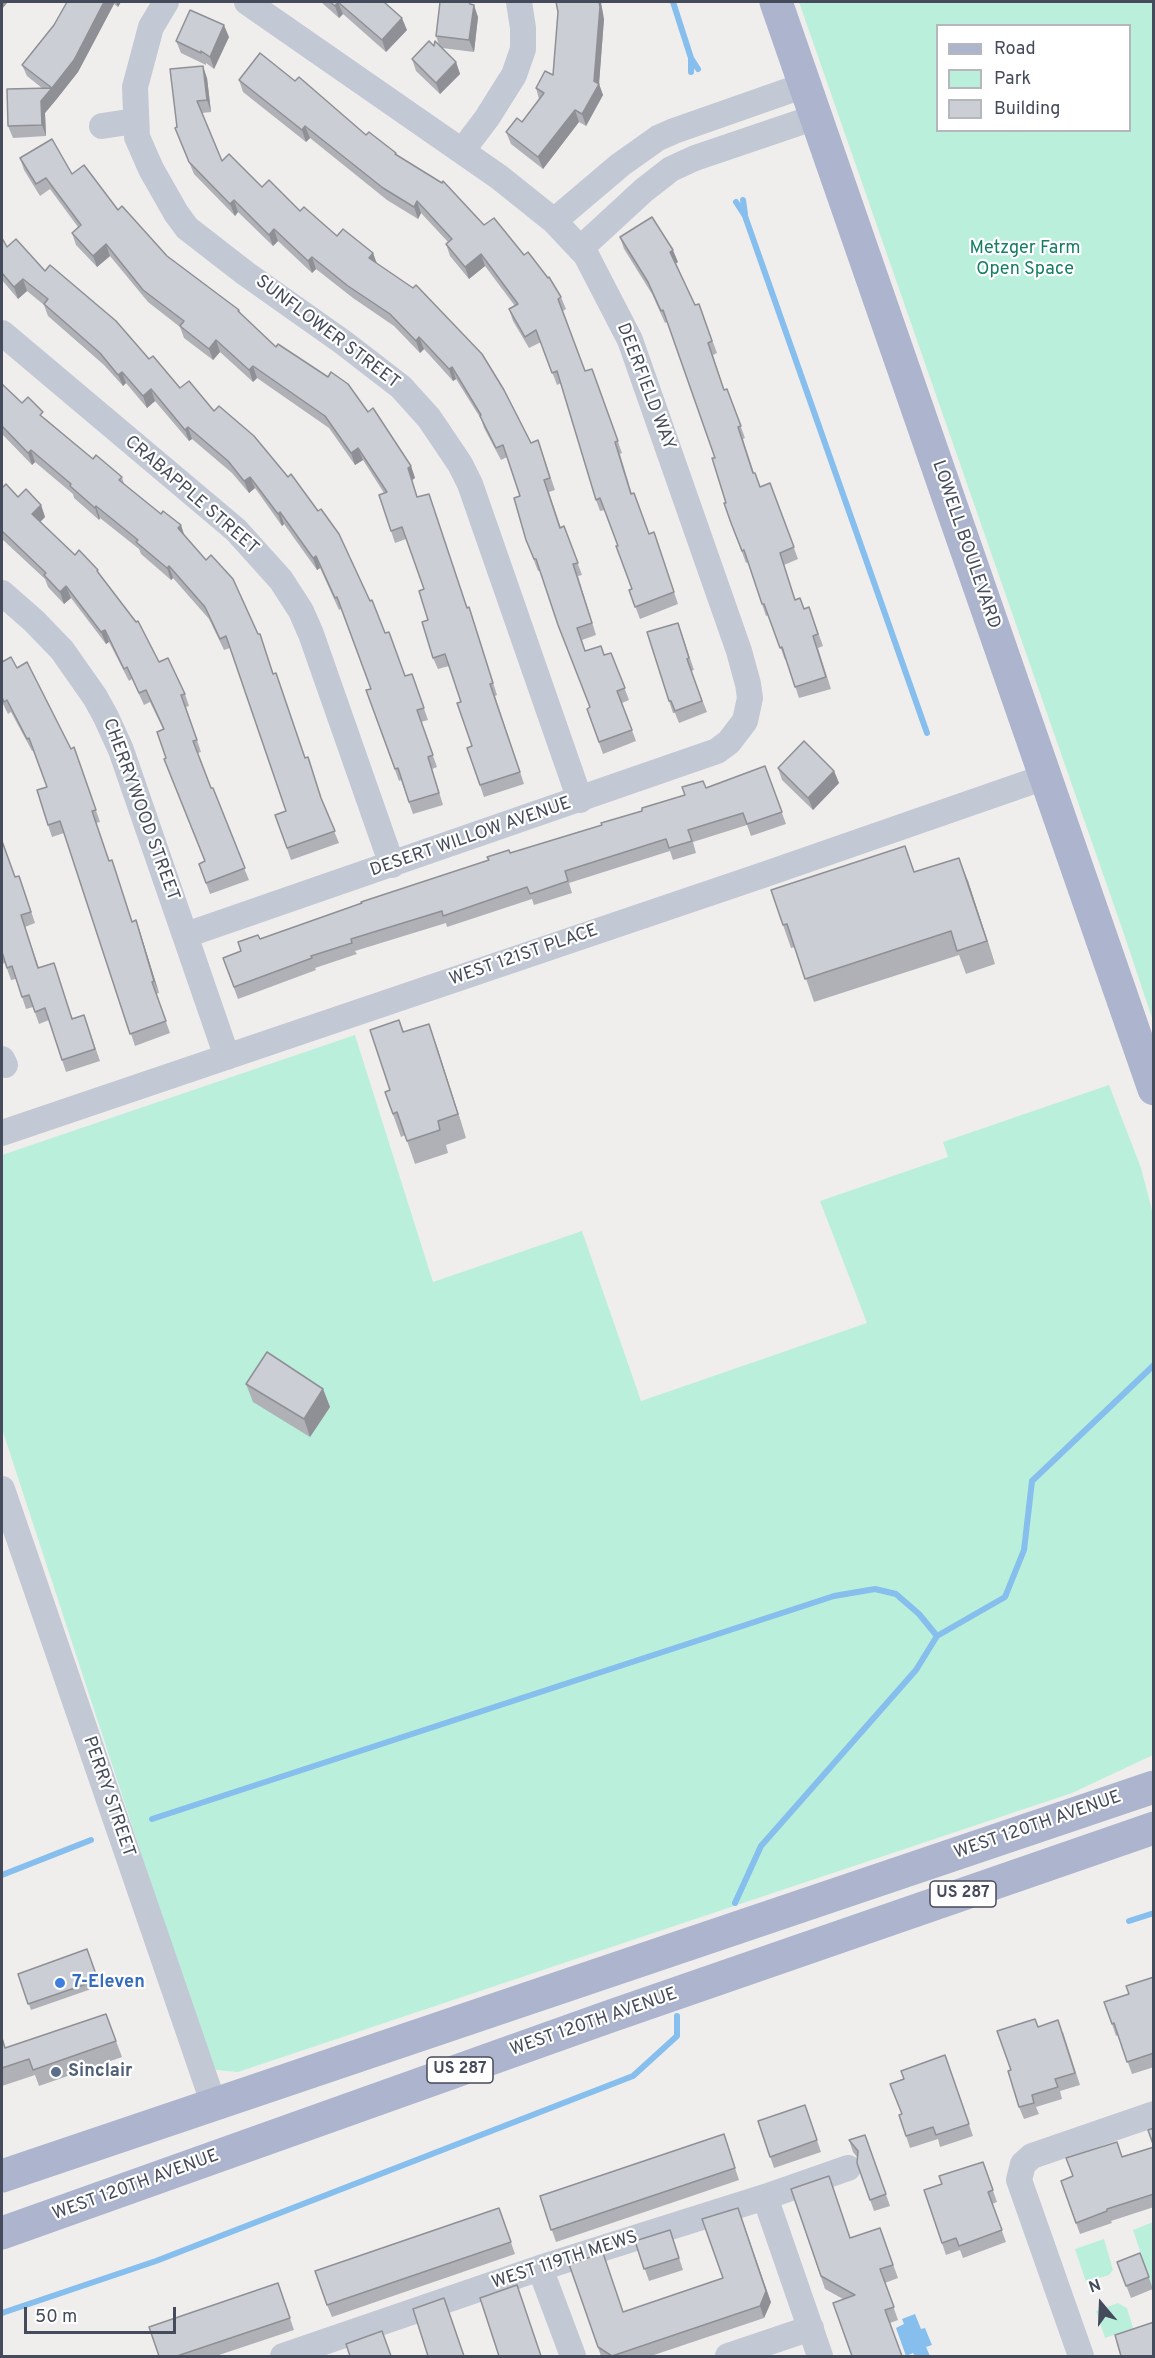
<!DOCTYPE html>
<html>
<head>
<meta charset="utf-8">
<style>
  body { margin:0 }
  #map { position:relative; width:1155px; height:2358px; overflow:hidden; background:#f0eeed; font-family:Overpass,sans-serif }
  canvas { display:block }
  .frame { position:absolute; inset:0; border:3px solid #454b5b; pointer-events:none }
  .legend { position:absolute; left:936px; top:24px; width:195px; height:108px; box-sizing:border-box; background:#fff; border:2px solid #b5b7bd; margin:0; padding:8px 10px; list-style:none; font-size:18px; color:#454b5b }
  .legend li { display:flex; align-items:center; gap:12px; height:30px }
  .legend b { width:30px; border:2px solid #b5b7bd }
  .north { position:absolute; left:1071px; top:2274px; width:60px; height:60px; -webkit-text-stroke:4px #fff; paint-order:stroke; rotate:341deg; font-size:16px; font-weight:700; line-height:24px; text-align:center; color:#454b5b }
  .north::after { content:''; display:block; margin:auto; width:21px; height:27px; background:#454b5b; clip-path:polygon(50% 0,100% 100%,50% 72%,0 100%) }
  .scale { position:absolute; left:24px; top:2307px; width:152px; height:27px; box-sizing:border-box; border:3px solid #454b5b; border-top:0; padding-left:8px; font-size:18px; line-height:21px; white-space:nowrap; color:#454b5b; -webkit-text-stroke:4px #fff; paint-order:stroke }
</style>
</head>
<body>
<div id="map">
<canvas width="1155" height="2358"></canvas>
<div class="frame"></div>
<ul class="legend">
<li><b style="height:8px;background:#acb5cd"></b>Road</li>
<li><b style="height:16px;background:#baefdc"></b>Park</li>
<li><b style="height:16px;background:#ccced5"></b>Building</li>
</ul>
<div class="north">N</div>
<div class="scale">50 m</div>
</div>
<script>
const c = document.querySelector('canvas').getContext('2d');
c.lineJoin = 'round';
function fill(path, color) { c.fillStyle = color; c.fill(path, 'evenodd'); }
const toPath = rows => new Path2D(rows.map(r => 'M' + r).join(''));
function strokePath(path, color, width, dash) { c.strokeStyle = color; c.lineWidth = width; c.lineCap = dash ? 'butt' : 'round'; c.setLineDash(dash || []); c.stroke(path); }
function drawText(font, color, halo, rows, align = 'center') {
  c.font = font + ' Overpass,sans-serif'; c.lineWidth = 4.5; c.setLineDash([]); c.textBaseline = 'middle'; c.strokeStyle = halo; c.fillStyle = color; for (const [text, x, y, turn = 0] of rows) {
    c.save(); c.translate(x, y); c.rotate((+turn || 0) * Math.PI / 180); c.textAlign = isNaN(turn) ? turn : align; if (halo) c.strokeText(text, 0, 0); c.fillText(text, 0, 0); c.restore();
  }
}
fill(toPath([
  [799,2,1153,2,1153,1021,1125,937],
  [938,26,1130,26,1130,130,938,130],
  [355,1035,433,1282,582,1231,641,1401,867,1323,820,1201,948,1157,943,1142,1109,1085,1141,1168,1153,1214,1153,1755,1072,1793,238,2072,216,2070,206,2051,2,1429,2,1155],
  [1153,2222,1153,2290,1133,2230],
  [1104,2239,1113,2270,1109,2275,1086,2282,1075,2249],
  [1118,2303,1127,2308,1133,2328,1105,2338,1096,2311]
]), '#baefdc');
fill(toPath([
  [915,2314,921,2329,925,2328,932,2345,926,2347,930,2356,915,2356,913,2353,906,2356,896,2328,904,2324,902,2319]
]), '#86beed');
strokePath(toPath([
  [673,2,691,58,698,69],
  [691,58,691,72],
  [743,200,745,214],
  [736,202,745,216,927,733],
  [152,1819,834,1596,875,1589,896,1594,919,1614,937,1636],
  [2,1875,91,1840],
  [735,1903,761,1846,916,1670,937,1636,1005,1597,1024,1550,1032,1481,1154,1365],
  [1129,1921,1154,1913],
  [2,2313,156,2261,633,2076,677,2036,677,2016]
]), '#86beed', 6);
strokePath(toPath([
  [166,2,151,27,135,87,137,137,151,169,176,213,187,228,245,273,344,343,401,387,429,418,460,464,470,484,580,800],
  [102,126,135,121],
  [462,151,487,118,514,75,523,49,523,28,519,2],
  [554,221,620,165,658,138,674,131,805,85],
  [580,249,644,190,671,169,695,158,816,117],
  [2,333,236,530,281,580,301,611,311,634,392,865],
  [2,593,34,621,62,650,95,697,106,717,121,750,227,1057],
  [186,935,717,751,729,742,745,721,750,698,748,684,739,651,630,340,586,255,554,221,499,177,247,2],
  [2,1059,5,1065],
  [2,1133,763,875,1045,777],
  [2,1489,214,2105],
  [765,2197,820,2356],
  [540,2268,573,2356],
  [283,2356,540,2268,765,2197,848,2168],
  [728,2356,811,2328],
  [1081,2356,1019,2180,1023,2164,1032,2156,1154,2114]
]), '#c3c8d5', 26);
strokePath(toPath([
  [776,2,1154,1089],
  [2,2176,1154,1787],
  [2,2233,608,2017,1154,1828]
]), '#acb5cd', 33);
fill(toPath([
  [67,2,121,2,118,7,114,4,78,72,45,113,46,136,13,138,8,126,42,88,27,76,22,65,54,25],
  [321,2,384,2,407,30,386,52,343,14,339,18],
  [470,4,478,17,474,52,442,48,456,62,460,74,440,94,416,71,412,59,434,46,439,45,436,36],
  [558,12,604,19,599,84,603,95,586,126,579,122,543,169,511,144,506,132,522,122,539,99,536,88,553,75],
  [229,37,214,69,206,63,206,65,181,53,176,41],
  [207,78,211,112,202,113,222,161,300,211,337,236,373,253,377,263,531,443,538,440,555,490,549,492,561,528,564,526,582,575,578,576,596,635,582,640,585,651,604,655,611,653,629,700,622,703,636,741,603,754,587,709,590,707,540,571,538,571,526,540,520,496,507,457,501,460,484,428,481,419,456,379,453,381,424,349,420,353,394,326,353,298,316,269,312,273,278,241,273,246,238,212,235,216,194,174,175,128,177,127],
  [239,80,366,135,396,153,397,156,484,225,524,255,561,297,566,309,563,311,585,371,592,369,622,453,620,454,632,494,649,534,658,544,678,604,640,619,629,590,632,589,618,546,605,510,600,511,596,500,561,383,557,385,541,342,529,348,513,321,509,309,515,306,485,266,469,279,450,256,446,244,448,242,421,213,418,219,387,200,310,138,306,142,243,92],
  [20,158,72,174,118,210,167,256,239,310,241,314,276,347,368,412,411,466,415,478,412,480,417,497,467,608,469,607,473,619,497,695,495,696,524,784,484,797,467,748,472,746,461,702,449,666,438,669,433,658,424,589,406,539,395,543,391,531,384,493,363,460,355,465,329,428,257,378,253,382,220,352,213,360,184,338,180,327,148,302,110,256,97,267,76,245,72,233,78,227,50,189,40,196,24,170],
  [620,237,678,262,676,263,695,305,699,304,717,353,713,355,724,390,727,389,745,438,743,439,754,473,760,487,770,483,798,559,784,565,795,600,804,609,809,607,823,646,818,648,831,689,799,698,786,659,785,660,769,615,766,616,748,562,746,563,731,523,715,458,667,322,665,323,652,294,624,249],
  [2,238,7,247,45,271,149,359,180,388,370,601,405,676,412,674,428,720,421,722,437,767,432,769,443,805,413,814,401,780,399,781,366,690,371,689,341,609,339,610,320,568,317,570,284,524,282,526,255,488,249,493,232,473,192,439,189,441,155,401,147,408,126,383,123,386,104,365,48,316,44,305,27,291,18,299,2,280],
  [2,384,22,403,46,419,93,459,122,477,124,484,184,535,258,634,260,634,273,674,305,758,308,757,323,804,339,843,291,860,275,815,286,811,230,648,224,650,209,619,173,578,171,580,141,554,139,549,100,518,99,520,74,498,73,494,35,462,32,465,2,434],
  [2,488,18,497,41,505,45,517,40,522,75,555,100,575,159,662,185,694,189,706,186,707,201,752,198,753,211,788,249,880,210,894,199,864,205,862,166,758,163,729,150,702,144,705,132,679,129,681,109,642,106,644,71,598,64,604,48,587,45,579,2,539],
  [682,634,694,670,691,671,707,712,679,723,675,713,673,713,669,701],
  [2,662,17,668,71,749,74,747,100,822,96,823,109,861,132,921,140,932,159,993,156,994,170,1033,135,1046,64,833,52,837,48,825,47,787,34,750,32,751,11,712,8,714,2,702],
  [765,766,786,824,751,836,747,825,693,842,696,853,673,860,670,851,569,883,572,893,534,905,532,899,447,927,446,923,355,951,357,954,315,968,316,970,238,999,223,958,241,951,260,939,510,853,602,825],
  [778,768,834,771,839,783,813,810,782,780],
  [2,841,15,877,23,887,35,923,25,927,39,968,73,1018,84,1015,100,1061,66,1072,49,1020,39,1024,33,1007,26,1009,16,979,11,980,5,963,2,964],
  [915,872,968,881,995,964,966,974,959,955,814,1002,795,947,791,948,783,925],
  [399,1020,404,1032,437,1047,466,1138,446,1145,448,1153,415,1164,405,1135,401,1137,385,1092,390,1090],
  [246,1384,323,1389,330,1407,310,1437,253,1402],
  [87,1949,100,1986,31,2010,18,1974],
  [1154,1977,1154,2067,1132,2074,1118,2035,1116,2036,1112,2024,1129,1994],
  [106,2014,122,2057,39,2086,35,2075,2,2086,2,2036,5,2048],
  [1038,2027,1063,2032,1080,2085,1060,2091,1062,2099,1036,2107,1039,2114,1024,2119,1019,2107,1011,2070],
  [945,2055,973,2136,940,2147,938,2139,910,2148,906,2136,902,2114,904,2079],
  [805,2105,821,2152,774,2168,758,2121],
  [724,2134,739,2180,556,2242,540,2196],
  [865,2135,890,2206,874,2211,857,2163,857,2157,853,2152,849,2140],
  [1154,2147,1154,2207,1111,2221,1112,2223,1080,2234,1061,2181,1122,2156],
  [983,2162,997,2202,992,2204,1006,2242,963,2258,960,2250,946,2255,924,2190,942,2184],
  [791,2189,851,2238,880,2228,898,2278,885,2283,898,2320,890,2323,843,2299,825,2289],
  [499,2208,515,2254,332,2317,327,2305],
  [670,2230,683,2270,649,2281,635,2241],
  [1140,2253,1153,2289,1131,2298,1117,2262],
  [569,2264,624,2312,771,2302,764,2318,651,2356,601,2356],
  [278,2283,294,2330,216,2356,159,2356]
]), '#afb1b7');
fill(toPath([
  [2,2,8,2,2,9],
  [104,2,113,2,114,4,78,72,56,100,52,88],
  [116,2,121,2,118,7],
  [338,2,343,14,339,18,335,6],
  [599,2,601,2,604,19,599,84,603,95,586,126,582,114,594,81],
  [474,5,478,17,474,52,469,40],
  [402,18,407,30,386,52,382,40],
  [224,25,229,37,214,69,210,57],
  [456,62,460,74,440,94,436,83],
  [203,66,207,78,211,112,207,100],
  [52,88,56,100,45,113,46,136,42,125,41,101],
  [575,110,579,122,543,169,538,157],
  [305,126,310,138,306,142,302,130],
  [234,200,238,212,235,216,230,204],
  [417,201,421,213,418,219,414,207],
  [274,229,278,241,273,246,269,235],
  [106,244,110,256,97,267,93,256],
  [673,250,678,262,675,264,670,252],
  [373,253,377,265,369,258],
  [481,254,485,266,469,279,465,267],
  [312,257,316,269,312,273,308,261],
  [23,279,27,291,18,299,14,287],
  [419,337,424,349,420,353,416,341],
  [216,340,220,352,213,360,209,349],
  [253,366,257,378,253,382,249,370],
  [452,367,456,379,453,381,449,369],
  [122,372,126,383,123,386,118,375],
  [151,389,155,401,147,408,143,396],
  [188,427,192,439,189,441,185,430],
  [358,448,363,460,355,465,351,453],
  [31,450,35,462,32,465,28,453],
  [411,466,415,478,412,480,408,468],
  [250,477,255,488,249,493,244,481],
  [41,505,45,517,36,526,32,514],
  [96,506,100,518,99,520,95,508],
  [280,512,284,524,282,526,278,514],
  [181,525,185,537,178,528],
  [316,556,320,568,317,570,313,558],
  [169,566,173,578,171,580,167,568],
  [66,586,71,598,64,604,60,592],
  [105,630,109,642,106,644,101,632],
  [834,771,839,783,813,810,808,798],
  [959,858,968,881,995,964,987,941],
  [136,920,140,932,159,993,154,981],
  [429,1024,437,1047,466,1138,458,1114],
  [323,1389,330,1407,310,1437,304,1419],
  [738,2208,771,2302,764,2318,760,2306]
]), '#8f9095');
const building = toPath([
  [67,2,104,2,74,60,52,88,22,65,54,25,67,2],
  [330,2,384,2,402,18,382,40,338,2,335,6,330,2],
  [440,2,469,2,470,4,474,5,469,40,436,36,440,2],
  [556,2,599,2,600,7,594,81,599,84,582,114,575,110,538,157,506,132,517,118,522,122,544,93,536,88,545,71,553,75,558,12,556,2],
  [190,10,224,25,210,57,201,51,201,53,176,41,190,10],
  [429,41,434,46,435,41,456,62,436,83,412,59,429,41],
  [260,53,295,81,299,77,366,135,369,132,396,153,395,154,442,183,443,181,484,225,494,218,524,255,528,252,548,278,549,277,561,297,558,299,585,371,592,369,618,441,615,442,631,494,634,493,649,534,654,532,674,592,635,607,629,590,632,589,616,546,618,546,600,498,596,500,557,371,552,373,536,330,525,337,509,309,518,304,481,254,465,267,446,244,452,239,417,201,414,207,383,188,305,126,302,130,239,80,260,53],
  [203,66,207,100,197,101,222,161,229,154,262,187,269,180,300,211,304,207,337,236,343,229,373,253,369,258,413,288,416,285,482,354,504,390,531,443,538,440,550,478,544,480,560,528,564,526,578,563,573,564,592,623,577,628,585,651,601,646,604,655,611,653,625,688,617,691,632,730,599,742,587,709,590,707,558,625,536,559,534,559,526,540,514,498,520,496,503,445,496,448,480,416,481,415,452,367,449,369,419,337,416,341,390,314,348,286,312,257,308,261,274,229,269,235,234,200,230,204,189,162,175,128,177,127,170,69,203,66],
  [52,88,41,101,42,125,8,126,7,89,52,88],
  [52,139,72,174,84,165,118,210,122,206,167,256,239,310,238,311,276,347,278,344,328,377,331,372,348,384,368,412,373,408,411,466,408,468,417,497,429,494,467,608,469,607,493,683,490,684,520,772,480,785,467,748,472,746,457,703,461,702,445,654,433,658,422,622,428,620,419,591,424,589,402,527,391,531,379,495,387,492,358,448,351,453,325,416,253,366,249,370,216,340,209,349,180,326,184,321,143,290,106,244,93,256,72,233,81,225,46,178,36,184,20,158,52,139],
  [652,217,673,250,670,252,695,305,699,304,712,341,708,343,724,390,727,389,741,426,738,427,753,473,755,473,760,487,770,483,794,547,780,553,795,600,800,598,804,609,809,607,818,634,813,636,826,677,795,687,782,647,780,648,764,604,762,604,744,550,742,551,731,523,724,503,726,503,712,458,715,458,663,310,661,311,648,282,620,237,652,217],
  [2,238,7,247,16,239,45,271,50,265,116,321,149,359,153,356,180,388,189,381,214,411,219,406,254,436,288,477,291,474,318,511,321,509,339,534,370,601,372,600,385,633,389,632,405,676,412,674,424,708,417,710,433,755,428,757,439,793,409,802,398,768,395,769,366,690,371,689,337,597,335,598,316,556,313,558,280,512,278,514,250,477,244,481,228,461,188,427,185,430,151,389,143,396,122,372,118,375,100,353,44,304,48,299,23,279,14,287,2,273,2,238],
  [2,384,22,403,28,397,43,412,40,415,93,459,96,455,122,477,119,480,161,514,163,511,181,525,178,528,206,560,211,555,233,579,258,634,260,634,273,674,276,673,305,758,308,757,321,798,335,831,287,848,275,815,286,811,226,636,220,639,205,607,169,566,167,568,136,542,138,540,96,506,95,508,70,486,71,484,31,450,28,453,2,426,2,384],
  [6,484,18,497,26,489,41,505,32,514,75,555,79,550,98,570,97,571,136,622,138,621,159,662,168,658,185,694,181,695,197,740,193,741,211,788,213,788,245,868,206,883,199,864,205,861,164,759,166,758,157,732,164,729,146,690,139,693,127,667,124,669,105,630,101,632,66,586,60,592,44,575,46,573,2,531,2,488,6,484],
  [678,623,689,658,687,659,702,701,675,711,671,701,669,701,647,632,678,623],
  [11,657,17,668,27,662,71,749,74,747,96,810,92,811,109,861,112,860,132,922,136,920,154,981,152,982,166,1021,130,1034,60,821,48,825,37,790,47,787,29,738,27,739,7,700,4,702,2,697,2,662,11,657],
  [804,741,834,771,808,798,778,768,804,741],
  [765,766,782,812,747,824,743,813,688,830,692,841,669,848,666,839,565,871,568,881,530,894,527,887,443,916,442,911,351,939,352,943,311,956,312,958,234,987,223,958,241,951,238,942,258,935,260,939,362,903,361,902,489,860,487,857,509,850,510,853,602,825,601,823,642,811,642,808,685,795,682,787,703,781,706,788,765,766],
  [2,841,15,877,19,876,31,912,21,915,38,968,54,963,72,1019,84,1015,95,1049,62,1060,45,1008,35,1012,29,995,22,997,12,966,7,968,2,952,2,841],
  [905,846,914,872,959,858,987,941,957,951,951,931,805,979,787,924,783,925,771,890,905,846],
  [399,1020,403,1032,429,1024,458,1114,438,1121,440,1130,407,1141,397,1112,393,1114,385,1092,390,1090,370,1030,399,1020],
  [267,1352,323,1389,304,1419,246,1384,267,1352],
  [87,1949,98,1980,28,2004,18,1974,87,1949],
  [1154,1977,1154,2053,1127,2062,1114,2023,1112,2024,1104,2002,1129,1994,1126,1986,1154,1977],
  [106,2014,116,2041,33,2070,29,2059,2,2068,2,2038,5,2048,106,2014],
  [1035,2019,1038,2027,1058,2020,1075,2073,1055,2079,1058,2087,1032,2095,1034,2103,1019,2107,1008,2071,1011,2070,997,2031,1035,2019],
  [945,2055,969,2124,936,2135,933,2127,906,2136,899,2115,902,2114,890,2084,904,2079,901,2071,945,2055],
  [805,2105,817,2140,770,2157,758,2121,805,2105],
  [1154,2128,1154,2147,1148,2130,1154,2128],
  [724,2134,735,2168,551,2230,540,2196,724,2134],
  [865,2135,886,2194,870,2200,857,2163,858,2151,849,2140,865,2135],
  [1117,2142,1122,2157,1154,2147,1154,2194,1107,2209,1107,2211,1076,2223,1061,2181,1073,2176,1066,2158,1117,2142],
  [983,2162,993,2190,988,2192,1002,2230,959,2246,956,2238,942,2243,924,2190,942,2184,939,2176,983,2162],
  [829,2176,850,2238,880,2228,893,2265,880,2269,894,2307,885,2310,902,2356,852,2356,833,2303,855,2295,821,2276,791,2189,829,2176],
  [499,2208,511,2242,327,2305,315,2271,499,2208],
  [738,2208,766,2291,760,2306,612,2356,598,2347,569,2264,603,2253,623,2312,723,2278,702,2219,738,2208],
  [670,2230,679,2258,644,2269,635,2241,670,2230],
  [1140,2253,1149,2277,1126,2286,1117,2262,1140,2253],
  [278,2283,290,2318,177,2356,159,2356,149,2327,278,2283],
  [517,2285,541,2356,499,2356,480,2298,517,2285],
  [444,2298,464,2356,428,2356,413,2309,444,2298],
  [1154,2322,1154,2356,1121,2356,1115,2335,1154,2322],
  [382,2331,391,2356,350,2356,346,2344,382,2331]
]);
fill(building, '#ccced5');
strokePath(building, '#8f9095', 1.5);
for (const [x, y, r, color] of [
  [60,1983,6,"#3f7fe0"],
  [56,2072,6,"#5c6f8a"]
]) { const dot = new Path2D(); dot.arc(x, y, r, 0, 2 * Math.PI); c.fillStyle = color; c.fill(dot); strokePath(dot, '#fff', 2); }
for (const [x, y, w] of [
  [963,1894,66],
  [460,2070,66]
]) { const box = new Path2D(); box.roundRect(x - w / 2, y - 13, w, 26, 4.5); c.fillStyle = '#fff'; c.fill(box); strokePath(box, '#454b5b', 1.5); }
drawText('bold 16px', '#454b5b', null, [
  ["US 287",963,1894],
  ["US 287",460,2070]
]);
drawText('18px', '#157e63', '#fff', [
  ["Metzger Farm",1025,249],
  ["Open Space",1025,270]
]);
drawText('18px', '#454b5b', '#fff', [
  ["SUNFLOWER STREET",327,333,37],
  ["DEERFIELD WAY",645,387,69],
  ["CRABAPPLE STREET",191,496,41],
  ["LOWELL BOULEVARD",965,545,71],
  ["CHERRYWOOD STREET",140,810,70],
  ["DESERT WILLOW AVENUE",471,838,-19],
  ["WEST 121ST PLACE",524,956,-19],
  ["PERRY STREET",108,1797,71],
  ["WEST 120TH AVENUE",1038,1826,-19],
  ["WEST 120TH AVENUE",594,2023,-19],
  ["WEST 120TH AVENUE",136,2186,-20],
  ["WEST 119TH MEWS",565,2261,-18]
]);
drawText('bold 18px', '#366cbe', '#fff', [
  ["7-Eleven",72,1983]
], 'left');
drawText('bold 18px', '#4e5e75', '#fff', [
  ["Sinclair",68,2072]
], 'left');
</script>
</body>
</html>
